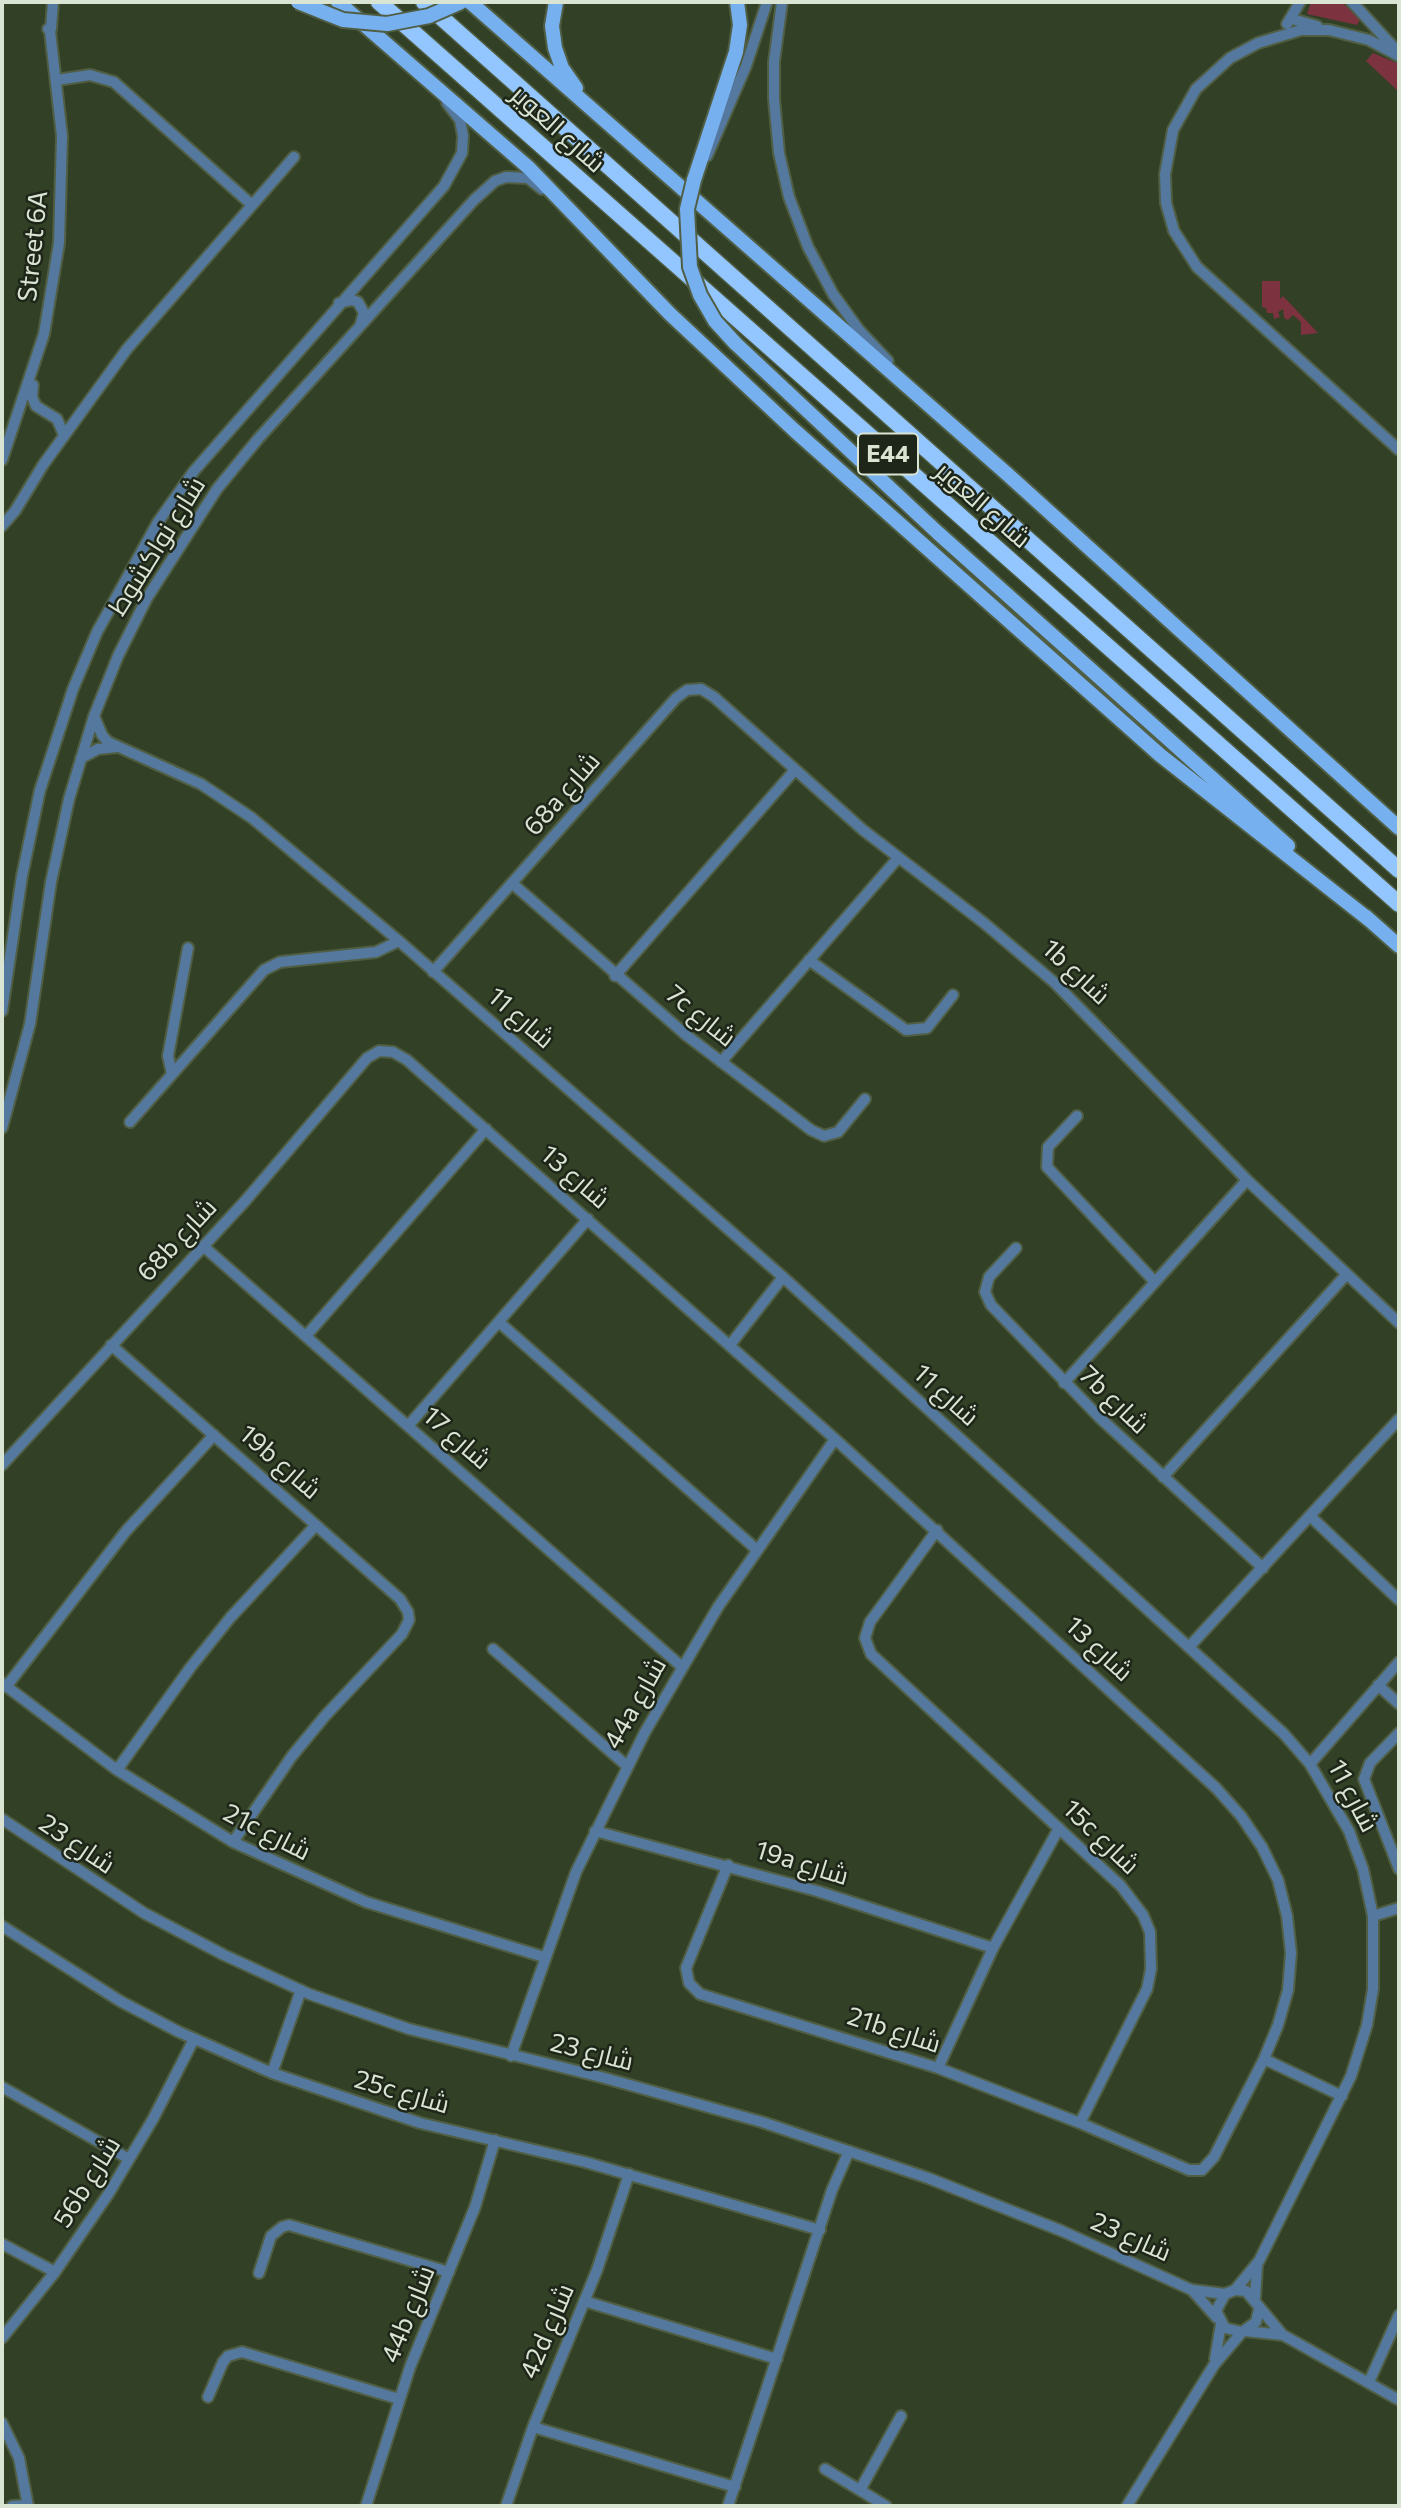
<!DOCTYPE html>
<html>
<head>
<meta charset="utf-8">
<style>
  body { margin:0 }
  #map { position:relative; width:1401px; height:2508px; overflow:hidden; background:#324125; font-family:Commissioner,sans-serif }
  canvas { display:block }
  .frame { position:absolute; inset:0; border:4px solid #dae4d3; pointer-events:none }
</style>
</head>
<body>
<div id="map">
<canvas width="1401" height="2508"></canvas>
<div class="frame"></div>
</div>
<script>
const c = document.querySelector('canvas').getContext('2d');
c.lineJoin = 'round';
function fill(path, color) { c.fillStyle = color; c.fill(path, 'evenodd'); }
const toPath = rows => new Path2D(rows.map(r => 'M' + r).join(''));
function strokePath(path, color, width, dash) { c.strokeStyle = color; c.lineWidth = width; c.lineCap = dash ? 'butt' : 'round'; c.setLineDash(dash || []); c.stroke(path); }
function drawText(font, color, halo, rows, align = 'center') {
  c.font = font + ' Commissioner,Cairo,sans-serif'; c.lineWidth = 5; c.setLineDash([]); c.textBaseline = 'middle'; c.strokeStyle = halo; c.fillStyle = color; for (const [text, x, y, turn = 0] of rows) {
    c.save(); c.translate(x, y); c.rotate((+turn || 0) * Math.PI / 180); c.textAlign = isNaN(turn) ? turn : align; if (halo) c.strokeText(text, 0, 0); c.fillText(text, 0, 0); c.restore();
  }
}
fill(toPath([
  [1311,2,1342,2,1360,20,1357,25,1307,14],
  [1373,53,1399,64,1399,92,1366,61],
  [1262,281,1280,281,1280,299,1283,296,1318,333,1301,335,1301,322,1293,315,1288,320,1284,318,1283,309,1278,312,1280,317,1274,319,1273,313,1267,313,1266,308,1262,307]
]), '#7c323f');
const minor = toPath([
  [782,2,774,62,774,99,779,153,789,197,808,247,833,294,859,330,888,361],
  [1352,2,1397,51],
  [1292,19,1317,26],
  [1287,24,1300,2],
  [48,29,51,29,53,2],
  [1399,56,1369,40,1329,30,1301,30,1258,43,1230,58,1196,89,1173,130,1165,174,1166,203,1174,231,1197,267,1399,450],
  [57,80,90,75,114,82,252,205],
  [707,156,746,66,767,2],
  [339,303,352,300,358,302,364,313,361,323],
  [33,385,32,397,36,406,57,419,64,435],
  [2,460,44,334,59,243,62,136,50,31],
  [2,526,15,511,43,465,127,349,294,157],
  [94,716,102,735,108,742,201,784,252,818,399,941,783,1277,1284,1734,1310,1764,1349,1831,1363,1869,1373,1916,1373,1989,1367,2025,1351,2076,1259,2261,1235,2290],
  [81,758,98,749,117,747],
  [513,884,686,1035,811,1130,824,1136,838,1132,865,1099],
  [809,960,906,1030,927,1028,953,995],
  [433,972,676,698,687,690,701,689,714,697,863,830,984,923,1055,983,1247,1180,1399,1323],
  [615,976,794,771],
  [2,1011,22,876,40,790,73,689,97,632,158,522,194,471,444,186,462,153,463,136,460,120,447,103],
  [721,1062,898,858],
  [172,1074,168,1056,188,948],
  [1077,1116,1048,1147,1047,1167,1155,1282],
  [130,1122,264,970,280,962,376,952,399,941],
  [2,1128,30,1024,51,882,69,799,94,716,118,656,147,598,217,489,258,439,474,200,495,181,506,177,528,178,542,189],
  [203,1246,681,1666],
  [1016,1248,989,1277,985,1292,991,1305,1099,1417,1263,1568],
  [500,1323,756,1549],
  [306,1336,486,1129],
  [111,1345,400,1599,408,1612,409,1620,402,1634,325,1716,292,1756,233,1842],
  [730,1345,783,1277],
  [1064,1383,1247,1180],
  [408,1426,588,1219],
  [2,1465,246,1200,367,1058,379,1051,393,1052,407,1060,835,1439,1216,1788,1241,1816,1262,1847,1278,1880,1287,1916,1291,1953,1288,1990,1278,2025,1264,2059,1214,2157,1202,2170,1189,2170,1080,2123,938,2068,700,1994,689,1983,686,1968,728,1865],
  [1163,1477,1346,1275],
  [1310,1516,1399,1600],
  [937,1530,870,1622,865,1638,871,1654,1121,1886,1143,1915,1150,1932,1151,1969,1147,1989,1080,2123],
  [1189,1647,1399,1419],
  [493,1649,627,1766],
  [2,1683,117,1770,233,1842,366,1902,544,1957],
  [1378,1685,1399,1704],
  [6,1687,126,1531,214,1435],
  [1399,1733,1370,1763,1364,1779,1399,1869],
  [1310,1764,1399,1662],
  [117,1770,190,1668,230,1618,316,1525],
  [2,1819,144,1913,224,1955,309,1994,409,2029,601,2077,762,2122,928,2178,1062,2231,1192,2290,1217,2318],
  [595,1831,817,1891,993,1948],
  [1373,1916,1399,1908],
  [2,1926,120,2001,179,2032,272,2073,420,2123,585,2162,820,2230],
  [511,2056,576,1872,645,1732,718,1607,835,1439],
  [1264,2059,1342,2096],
  [938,2068,993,1948,1059,1828],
  [272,2073,301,1990],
  [2,2087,129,2159],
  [2,2244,55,2272],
  [259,2273,271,2236,282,2227,289,2225,449,2272],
  [1193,2290,1225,2294],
  [1255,2298,1257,2266],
  [584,2301,777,2359],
  [1259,2309,1256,2322,1242,2332,1225,2328,1216,2311,1225,2294,1235,2290,1246,2291,1281,2333],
  [1245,2331,1283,2335,1399,2400],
  [2,2338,55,2272,109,2193,153,2119,194,2039],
  [1215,2359,1221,2324],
  [1369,2382,1399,2315],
  [208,2397,223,2362,228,2356,242,2352,399,2399],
  [2,2423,19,2458,28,2506],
  [533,2427,735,2487],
  [825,2469,886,2506],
  [860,2490,901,2416],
  [12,2506,28,2505],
  [366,2506,410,2367,475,2207,495,2140],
  [506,2506,533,2427,597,2270,629,2174],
  [728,2506,832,2190,849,2151],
  [1127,2506,1214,2365,1242,2332]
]);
const major = toPath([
  [338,2,529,168,670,314,794,430,1160,755,1372,922],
  [470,2,1006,473,1399,828],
  [556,2,552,26,555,48,562,68,576,88],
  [694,180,736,52,740,25,737,2],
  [735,343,938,533,1288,846],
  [1365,916,1399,946]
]);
const highway = toPath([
  [379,2,1399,904],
  [424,2,1399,870]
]);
strokePath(minor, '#505e44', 14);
strokePath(major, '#505e44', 18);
strokePath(highway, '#505e44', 19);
strokePath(minor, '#54789e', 10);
strokePath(major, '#77b0ef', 14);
strokePath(highway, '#93c6ff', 16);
const majorBridge = toPath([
  [298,2,343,20,387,24,429,16,461,2],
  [694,180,687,209,690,267,700,295,715,321,735,343]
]);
strokePath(majorBridge, '#505e44', 18, []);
strokePath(majorBridge, '#77b0ef', 14);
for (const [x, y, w] of [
  [888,454,60]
]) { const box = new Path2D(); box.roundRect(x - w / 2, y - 20.5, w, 41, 5); c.fillStyle = '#1e2519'; c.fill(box); strokePath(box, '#dae4d3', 2); }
drawText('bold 24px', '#dae4d3', null, [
  ["E44",888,454]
]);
drawText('26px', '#dae4d3', '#1e2519', [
  ["شارع العوير",558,129,42],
  ["Street 6A",33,246,-84],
  ["شارع العوير",983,505,41],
  ["شارع نواكشوط",157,546,-58],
  ["68a شارع",562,794,-49],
  ["1b شارع",1076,972,43],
  ["7c شارع",701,1016,39],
  ["شارع 11",521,1018,41],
  ["شارع 13",575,1177,41],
  ["68b شارع",177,1240,-47],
  ["شارع 11",946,1395,42],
  ["7b شارع",1114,1400,44],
  ["شارع 17",457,1438,41],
  ["19b شارع",280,1462,41],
  ["شارع 13",1099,1649,43],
  ["44a شارع",635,1703,-61],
  ["شارع 11",1353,1796,62],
  ["21c شارع",267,1832,27],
  ["15c شارع",1101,1837,44],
  ["شارع 23",77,1844,34],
  ["19a شارع",802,1863,17],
  ["21b شارع",894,2030,18],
  ["شارع 23",592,2052,14],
  ["25c شارع",402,2092,16],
  ["56b شارع",87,2182,-58],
  ["شارع 23",1131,2237,24],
  ["44b شارع",408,2314,-68],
  ["42d شارع",547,2331,-67]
]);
</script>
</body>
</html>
